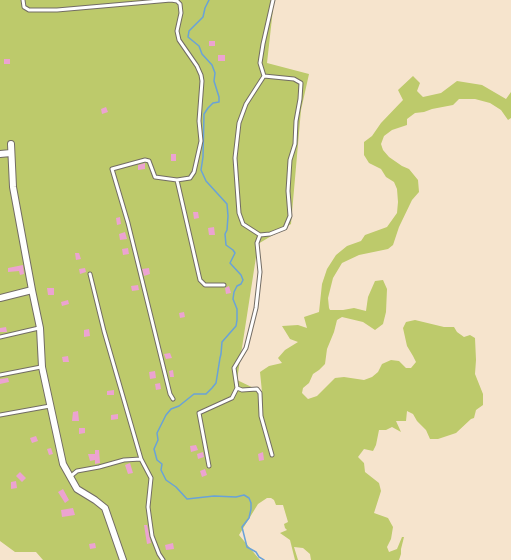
<!DOCTYPE html>
<html>
<head>
<meta charset="utf-8">
<style>
  body { margin:0 }
  canvas { display:block; background:#f6e4cd }
</style>
</head>
<body>
<canvas width="511" height="560"></canvas>
<script>
const c = document.querySelector('canvas').getContext('2d');
c.lineJoin = 'round';
function fill(path, color) { c.fillStyle = color; c.fill(path, 'evenodd'); }
const toPath = rows => new Path2D(rows.map(r => 'M' + r).join(''));
function strokePath(path, color, width, dash) { c.strokeStyle = color; c.lineWidth = width; c.lineCap = dash ? 'butt' : 'round'; c.setLineDash(dash || []); c.stroke(path); }
fill(toPath([
  [0,0,274,0,267,63,309,74,301,110,291,224,258,244,237,380,262,392,260,372,269,366,282,363,278,358,285,350,298,342,290,339,282,326,298,325,307,328,304,317,319,312,322,284,327,269,336,255,347,246,361,241,365,235,387,227,397,213,398,202,397,189,394,182,386,177,381,169,369,163,364,155,364,142,372,136,381,123,403,100,398,90,413,76,420,83,417,91,423,97,441,93,457,81,482,85,506,99,511,92,511,118,508,120,501,110,490,103,475,99,459,99,453,105,432,109,424,112,415,113,407,119,407,125,392,130,384,136,381,144,383,150,389,157,402,166,409,169,418,180,419,192,412,200,399,227,393,245,388,249,359,255,342,263,333,278,328,298,329,308,330,310,343,310,354,308,366,311,368,297,375,281,383,280,387,289,386,312,383,324,375,330,363,322,342,317,337,320,334,332,327,349,325,364,319,370,313,374,309,383,303,388,302,393,308,399,317,396,335,378,344,377,364,380,372,377,378,372,382,364,391,360,399,361,406,368,411,368,416,362,413,356,407,346,403,328,406,322,415,320,444,327,454,327,457,332,464,337,470,335,475,338,476,360,475,374,483,394,483,405,476,410,474,418,471,419,456,433,438,439,430,439,426,430,417,421,413,414,407,411,406,421,396,421,401,432,392,427,386,430,379,430,376,445,373,451,364,449,358,457,364,463,365,472,379,483,381,491,374,513,388,518,393,527,391,539,387,547,389,552,397,549,402,537,404,537,401,549,401,554,399,560,311,560,310,554,303,548,294,547,298,560,295,560,290,540,280,533,287,530,285,528,284,524,288,522,283,505,276,505,274,500,271,498,267,498,258,504,239,535,260,560,43,560,36,552,15,552,0,541]
]), '#bdca6b');
strokePath(toPath([
  [209,0,205,8,203,17,189,31,188,37,199,46,202,54,212,65,215,73,214,81,219,97,219,102,213,103,208,108,204,114,203,157,201,170,206,181,227,204,228,216,227,230,225,234,226,245,233,250,235,253,230,263,241,275,243,280,241,284,237,286,234,292,233,299,237,309,237,320,236,326,222,342,221,354,220,358,216,383,212,388,206,394,194,394,179,406,171,409,166,415,157,433,158,440,154,449,157,460,162,464,161,470,166,480,176,487,187,499,214,496,236,497,244,495,249,498,251,503,251,509,249,518,242,527,247,547,256,552,259,557,264,560]
]), '#69a2d8', 1.5);
fill(toPath([
  [209,41,215,41,215,46,209,46],
  [218,55,225,55,225,61,218,61],
  [4,59,10,59,10,64,4,64],
  [106,107,108,112,102,114,101,109],
  [171,154,176,154,176,161,171,161],
  [145,163,145,169,138,170,138,165],
  [193,212,198,212,199,218,194,219],
  [120,217,121,224,117,225,116,218],
  [214,227,215,235,209,235,208,228],
  [125,232,127,239,120,240,119,234],
  [128,248,129,254,123,255,122,249],
  [75,253,79,253,81,259,76,260],
  [23,265,24,274,20,275,19,271,8,272,8,268],
  [85,268,86,272,80,274,79,269],
  [149,268,150,274,144,276,142,269],
  [138,285,139,290,132,291,131,286],
  [229,286,231,293,226,294,225,288],
  [47,288,54,288,54,295,48,295],
  [68,300,69,304,62,306,61,302],
  [184,312,185,317,180,318,179,313],
  [6,327,7,332,0,332,0,328],
  [89,329,90,336,84,337,84,330],
  [170,353,172,358,166,359,164,354],
  [68,356,69,362,63,362,62,357],
  [173,370,174,377,170,377,169,371],
  [155,371,156,378,150,379,149,372],
  [8,378,9,382,0,384,0,379],
  [160,383,161,389,156,390,155,384],
  [114,390,114,395,107,395,107,391],
  [78,411,79,421,72,421,73,412],
  [118,414,118,419,111,420,111,415],
  [79,428,85,428,85,433,79,434],
  [36,436,38,441,32,443,30,438],
  [196,445,198,450,191,452,190,446],
  [51,448,53,454,49,455,47,449],
  [95,450,99,450,100,463,95,464,95,460,90,461,88,454,95,454],
  [203,452,204,457,198,459,197,454],
  [263,452,264,460,259,461,258,454],
  [130,463,133,473,128,474,125,465],
  [205,469,207,475,202,477,200,471],
  [20,472,26,478,22,482,16,476],
  [16,481,17,488,11,489,11,482],
  [63,489,69,500,65,503,58,492],
  [73,508,75,515,62,517,61,510],
  [144,525,147,525,151,543,147,544],
  [95,543,96,548,90,549,89,544],
  [173,543,174,549,166,550,165,545]
]), '#eca3d1');
const service = toPath([
  [23,0,24,7,29,10,57,10,171,0,177,1,180,4,181,13,177,31,179,40,197,66,201,75,202,81,199,121,201,141,194,172,190,178,177,180,155,177,149,161,145,160,112,169,128,223,170,394,173,399],
  [264,76,294,79,301,83,300,99,296,121,295,144,290,160,288,191,290,216,285,228,270,234,260,235,243,224,239,213,235,158,239,123,246,104,264,76],
  [264,76,260,63,263,44,273,0],
  [177,180,200,280,205,285,224,285],
  [90,274,104,331,141,459],
  [0,337,39,328],
  [0,375,41,367],
  [237,388,242,390,257,389,260,393,261,416,272,455],
  [0,415,50,406],
  [209,466,199,413,232,398,237,388,234,368,246,348,256,308,260,272,257,243,260,235],
  [71,476,77,471,99,467,124,460,141,459,151,478,148,507,152,536,159,554,163,560]
]);
const minor = toPath([
  [11,144,13,187,32,290],
  [0,154,11,153],
  [0,298,32,290,40,328,42,367,63,464,77,489,95,500,105,508,123,560]
]);
strokePath(service, '#726c64', 5);
strokePath(minor, '#726c64', 8);
strokePath(service, '#fff', 3);
strokePath(minor, '#fff', 6);
</script>
</body>
</html>
